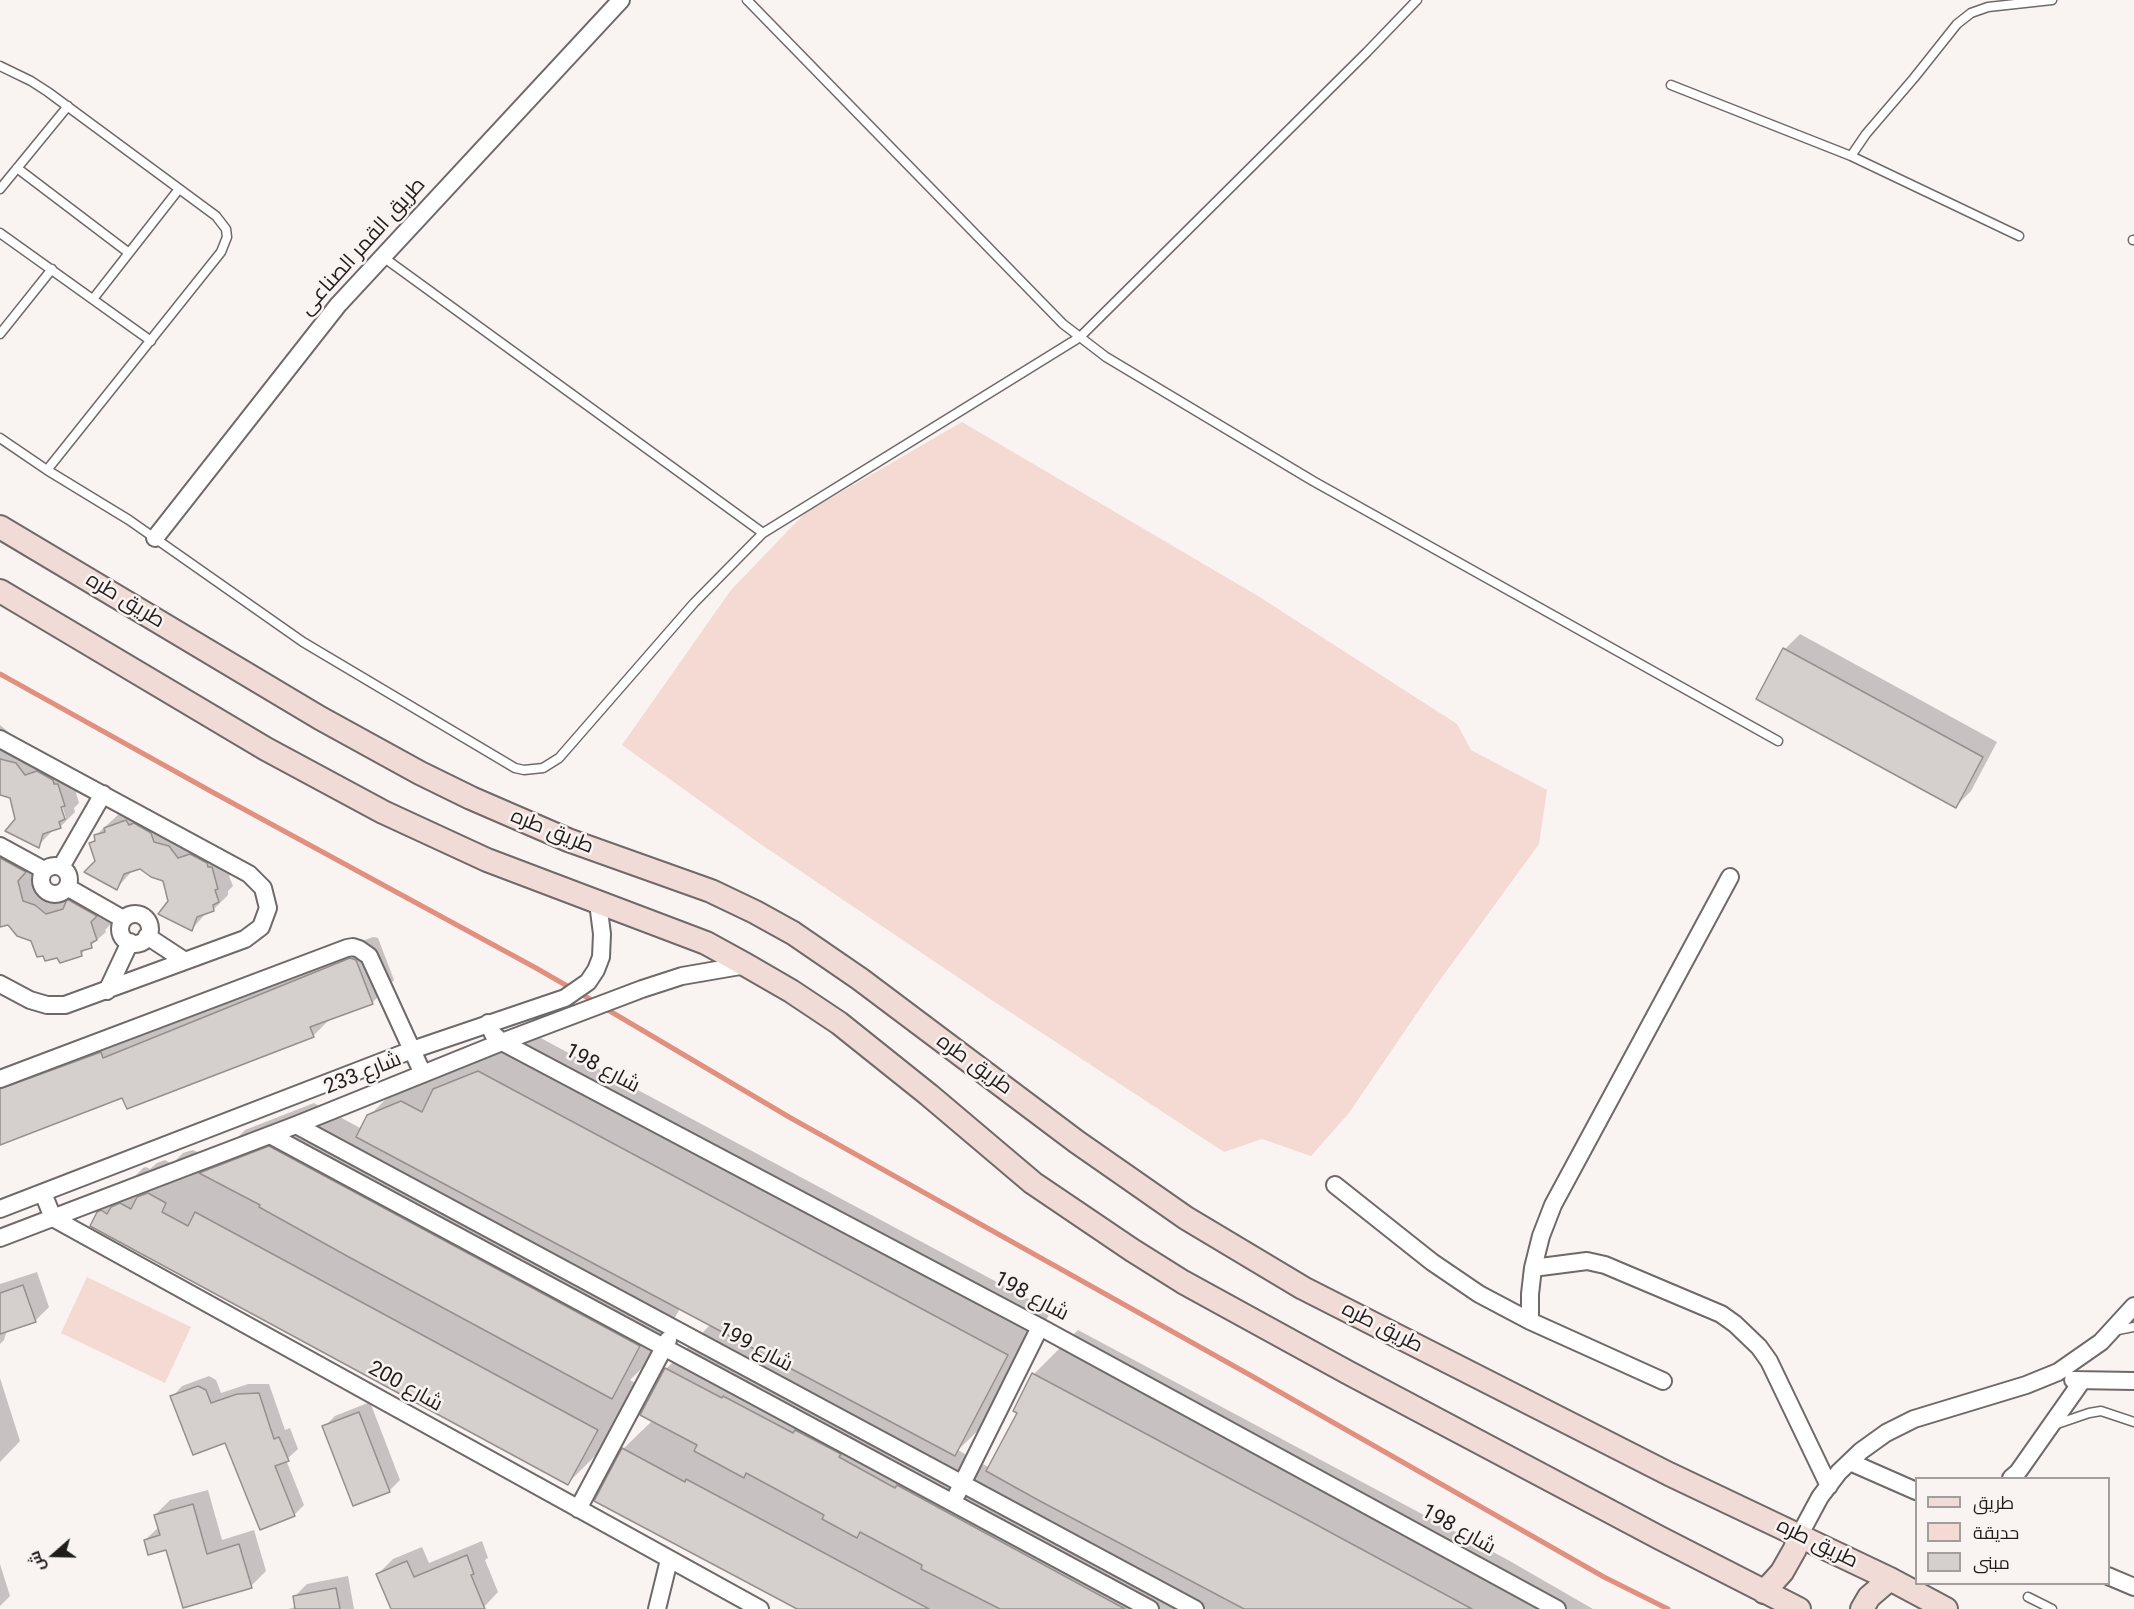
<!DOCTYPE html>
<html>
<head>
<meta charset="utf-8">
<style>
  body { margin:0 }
  #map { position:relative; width:2134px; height:1609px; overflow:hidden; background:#f9f3f2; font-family:Roboto,Cairo,sans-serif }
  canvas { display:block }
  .legend { position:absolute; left:1915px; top:1477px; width:195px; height:108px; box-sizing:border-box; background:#f9f3f2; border:2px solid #a29e9d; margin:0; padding:8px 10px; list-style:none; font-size:18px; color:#201e1d }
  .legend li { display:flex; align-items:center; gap:12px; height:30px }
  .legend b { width:30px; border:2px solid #a29e9d }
  .north { position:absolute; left:24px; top:1525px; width:60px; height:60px; -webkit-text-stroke:4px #f9f3f2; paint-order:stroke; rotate:250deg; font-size:16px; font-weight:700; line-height:24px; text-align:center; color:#201e1d }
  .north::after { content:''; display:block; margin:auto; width:21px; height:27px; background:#201e1d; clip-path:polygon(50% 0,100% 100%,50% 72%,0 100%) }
</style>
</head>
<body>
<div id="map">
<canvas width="2134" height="1609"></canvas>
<ul class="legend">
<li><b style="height:8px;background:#f1dbd6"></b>طريق</li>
<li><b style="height:16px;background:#f5d9d3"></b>حديقة</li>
<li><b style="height:16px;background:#d5cfce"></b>مبنى</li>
</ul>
<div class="north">ش</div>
</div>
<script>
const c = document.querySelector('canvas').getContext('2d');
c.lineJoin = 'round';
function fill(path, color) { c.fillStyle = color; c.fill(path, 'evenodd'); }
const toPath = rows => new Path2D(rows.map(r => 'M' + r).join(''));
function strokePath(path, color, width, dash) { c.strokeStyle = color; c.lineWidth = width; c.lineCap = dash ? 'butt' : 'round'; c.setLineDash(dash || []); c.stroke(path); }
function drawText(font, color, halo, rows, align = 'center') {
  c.font = font + ' Roboto,Cairo,sans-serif'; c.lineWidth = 5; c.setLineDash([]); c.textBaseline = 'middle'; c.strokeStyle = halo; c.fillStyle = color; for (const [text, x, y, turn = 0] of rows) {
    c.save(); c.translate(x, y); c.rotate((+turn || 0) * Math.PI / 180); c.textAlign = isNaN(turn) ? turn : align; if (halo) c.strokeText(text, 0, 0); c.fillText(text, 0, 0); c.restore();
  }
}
fill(toPath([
  [962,422,1258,596,1457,724,1471,750,1547,790,1539,844,1432,991,1349,1113,1311,1156,1262,1139,1224,1152,990,999,759,843,622,745,731,590,805,513],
  [87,1277,191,1327,165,1383,61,1333]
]), '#f5d9d3');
fill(toPath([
  [1800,634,1997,742,1971,791,1956,806,1785,649],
  [0,725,12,735,15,745,40,761,52,757,68,765,79,790,76,793,79,803,74,808,75,812,60,827,54,829,38,846,16,819,11,797,0,794],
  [60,799,66,818,63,818,57,800],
  [141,806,144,811,149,809,165,818,169,828,194,844,205,840,221,848,232,873,229,876,233,886,228,891,228,895,213,910,207,912,192,929,170,902,165,880,141,868,133,870,117,888,96,862,91,843,96,838,95,836,120,813],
  [10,840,39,857,32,865,37,887,50,891,61,899,71,897,83,885,111,901,106,906,111,924,105,930,106,932,81,954,58,956,44,954,33,939,8,923,0,926,0,850],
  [373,937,378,938,394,980,372,1003,331,1018,313,1036,123,1096,3,1142,0,1145,0,1072],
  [522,1028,1051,1311,998,1411,958,1450,990,1468,1019,1412,1034,1374,1078,1330,1508,1560,1593,1609,800,1609,623,1449,653,1420,642,1414,666,1369,711,1324,680,1308,656,1354,630,1380,640,1386,612,1439,568,1483,99,1213,143,1168,146,1167,150,1169,157,1163,165,1160,172,1164,183,1153,193,1150,209,1158,204,1171,245,1130,314,1103,362,1129,369,1116,413,1072],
  [37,1272,49,1307,35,1321,7,1330,4,1340,0,1344,0,1284],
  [209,1376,216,1380,221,1393,248,1384,269,1384,285,1430,290,1428,298,1449,286,1460,304,1505,294,1515,226,1441,172,1397,182,1386],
  [0,1378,20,1441,0,1462],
  [370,1402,400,1480,389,1491,324,1427,335,1416],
  [208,1490,222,1540,254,1530,266,1571,251,1586,167,1548,145,1540,159,1527,155,1515,170,1500],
  [482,1541,488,1558,485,1560,498,1592,484,1607,479,1609,392,1609,378,1574,393,1559,422,1547,429,1563],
  [0,1564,10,1596,0,1606],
  [348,1576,354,1609,288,1609,296,1607,294,1597,307,1584]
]), '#0003');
strokePath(toPath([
  [0,674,214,793,536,968,595,1002],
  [603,1007,789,1117,1250,1375,1604,1577,1668,1609]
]), '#e1907f', 5);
const building = toPath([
  [1783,648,1983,757,1956,808,1756,699,1783,648],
  [0,759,16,763,25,775,37,771,53,780,54,784,58,784,65,806,61,807,65,819,59,822,61,828,43,834,39,848,5,831,15,819,10,798,0,795,0,759],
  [126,820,129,825,134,823,151,833,154,842,169,846,178,858,190,854,207,863,208,867,212,867,218,889,215,890,219,902,213,905,214,911,197,917,192,931,158,914,168,901,163,881,151,877,140,869,124,874,117,890,84,872,95,861,89,843,95,841,94,835,105,832,104,828,126,820],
  [0,858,26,872,18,881,23,901,35,905,46,914,63,909,67,899,97,916,91,922,97,940,91,943,92,948,81,951,82,956,60,963,57,958,45,961,43,956,37,957,31,941,17,936,8,925,0,927,0,858],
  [350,958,356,960,373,1004,310,1027,314,1037,127,1109,122,1098,0,1145,0,1089,101,1052,103,1058,350,958],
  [478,1071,1008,1355,955,1456,356,1137,367,1115,401,1101,422,1112,433,1089,478,1071],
  [269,1146,640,1346,612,1399,347,1256,259,1207,260,1205,199,1173,269,1146],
  [148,1193,166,1203,162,1212,188,1226,195,1212,598,1430,568,1485,90,1226,97,1212,101,1210,107,1214,111,1207,120,1203,131,1209,137,1197,148,1193],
  [23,1285,36,1322,0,1334,0,1293,23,1285],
  [665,1368,722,1398,723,1396,793,1433,795,1430,841,1454,839,1457,895,1488,897,1485,1125,1609,1000,1609,921,1569,922,1565,860,1532,857,1538,822,1519,824,1515,746,1473,744,1478,694,1451,697,1445,640,1415,665,1368],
  [1032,1373,1304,1518,1472,1609,1244,1609,1038,1500,986,1471,1017,1413,1013,1411,1032,1373],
  [198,1386,206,1390,211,1403,237,1394,259,1393,274,1439,279,1437,289,1461,275,1466,295,1516,260,1530,225,1443,193,1455,170,1396,198,1386],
  [359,1412,390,1492,353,1506,322,1426,359,1412],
  [622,1448,685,1482,686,1479,929,1609,797,1609,752,1585,594,1501,622,1448],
  [193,1504,207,1554,239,1544,252,1588,183,1608,166,1550,148,1555,144,1540,160,1535,154,1515,193,1504],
  [467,1555,474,1574,471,1575,485,1609,391,1609,376,1574,407,1561,414,1577,467,1555],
  [336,1588,340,1609,295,1609,293,1596,336,1588]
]);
fill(building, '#d5cfce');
strokePath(building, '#958f8e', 1.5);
const lane = toPath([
  [747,0,1063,324,1106,357,1313,481,1778,741],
  [0,66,31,81,48,92,216,216,226,229,227,237,221,252,47,470],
  [1671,85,1851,156],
  [17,168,129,253],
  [0,189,68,106],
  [0,233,151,341],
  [2019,236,1851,156,1866,134,1914,78,1957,24,1971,13,1988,7,2052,0],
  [2133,240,2134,240],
  [383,257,763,533],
  [93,299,179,189],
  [0,334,52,269],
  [0,438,47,470,129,520,303,642,515,768,524,770,543,768,559,758,694,603,763,533,1080,337,1367,52,1417,0],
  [2113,1331,2134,1327],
  [2054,1425,2089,1413,2101,1411,2134,1422],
  [2028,1597,2052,1609]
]);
const street = toPath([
  [155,538,338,305,621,0],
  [0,739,249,874,263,888,268,908,261,927,245,939,65,1005,47,1005,30,1000,0,984],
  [0,846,44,870],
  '41 880a14 14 0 1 1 28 0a14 14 0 1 1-28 0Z',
  [61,867,103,794],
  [67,887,123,919],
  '120 929a15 15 0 1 1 30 0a15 15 0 1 1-30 0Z',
  [147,936,185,961],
  [107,991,130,942],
  [488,1023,493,1034,502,1042,1040,1327,1557,1609],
  [0,1079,347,948,353,947,359,949,369,956,423,1074],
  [296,1125,1195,1609],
  [270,1135,1150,1609],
  [1335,1185,1432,1262,1479,1294,1530,1321,1663,1381],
  [43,1193,53,1218,760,1609],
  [0,1209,412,1050,565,998,588,982,596,970,601,957,602,934,598,903],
  [0,1238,296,1125,502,1042,642,989,682,976,746,965],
  [1533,1268,1587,1261,1605,1265,1721,1314,1735,1324,1759,1347,1769,1361,1829,1486],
  [1530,1321,1530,1294,1533,1268,1541,1236,1553,1205,1730,877],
  [2073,1380,2134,1381],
  [1850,1462,1916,1491],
  [2011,1478,2018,1472,2082,1381],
  [957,1494,1040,1327],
  [578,1509,668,1340],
  [1799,1536,1820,1497,1839,1472,1861,1451,1886,1433,1914,1419,2026,1385,2058,1372,2101,1342,2134,1306],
  [2108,1576,2134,1587],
  [657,1609,669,1560]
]);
const secondary = toPath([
  [0,527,320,718,420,773,471,798,568,840,711,891,755,912,793,933,860,979,1077,1142,1133,1181,1186,1218,1303,1288,1669,1474,1890,1579,1946,1609],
  [0,591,266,749,383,812,487,860,706,943,746,965,791,991,839,1023,929,1095,1033,1183,1132,1250,1183,1282,1347,1372,1660,1538,1799,1609],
  [1764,1592,1782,1572,1795,1549,1799,1536],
  [1862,1609,1869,1597,1890,1579]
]);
strokePath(lane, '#6f6a69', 11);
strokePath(street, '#6f6a69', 20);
strokePath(secondary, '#6f6a69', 26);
strokePath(lane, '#fff', 8);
strokePath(street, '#fff', 16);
strokePath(secondary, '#f1dbd6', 22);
drawText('21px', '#201e1d', '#f9f3f2', [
  ["طريق القمر الصناعى",363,247,-48],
  ["طريق طره",125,601,31],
  ["طريق طره",552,832,22],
  ["طريق طره",974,1065,36],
  ["شارع 198",602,1069,28],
  ["شارع 233",363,1074,-22],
  ["شارع 198",1031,1297,28],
  ["طريق طره",1382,1328,27],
  ["شارع 199",755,1348,28],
  ["شارع 200",405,1387,29],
  ["شارع 198",1458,1530,29],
  ["طريق طره",1817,1544,26]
]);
</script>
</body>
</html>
